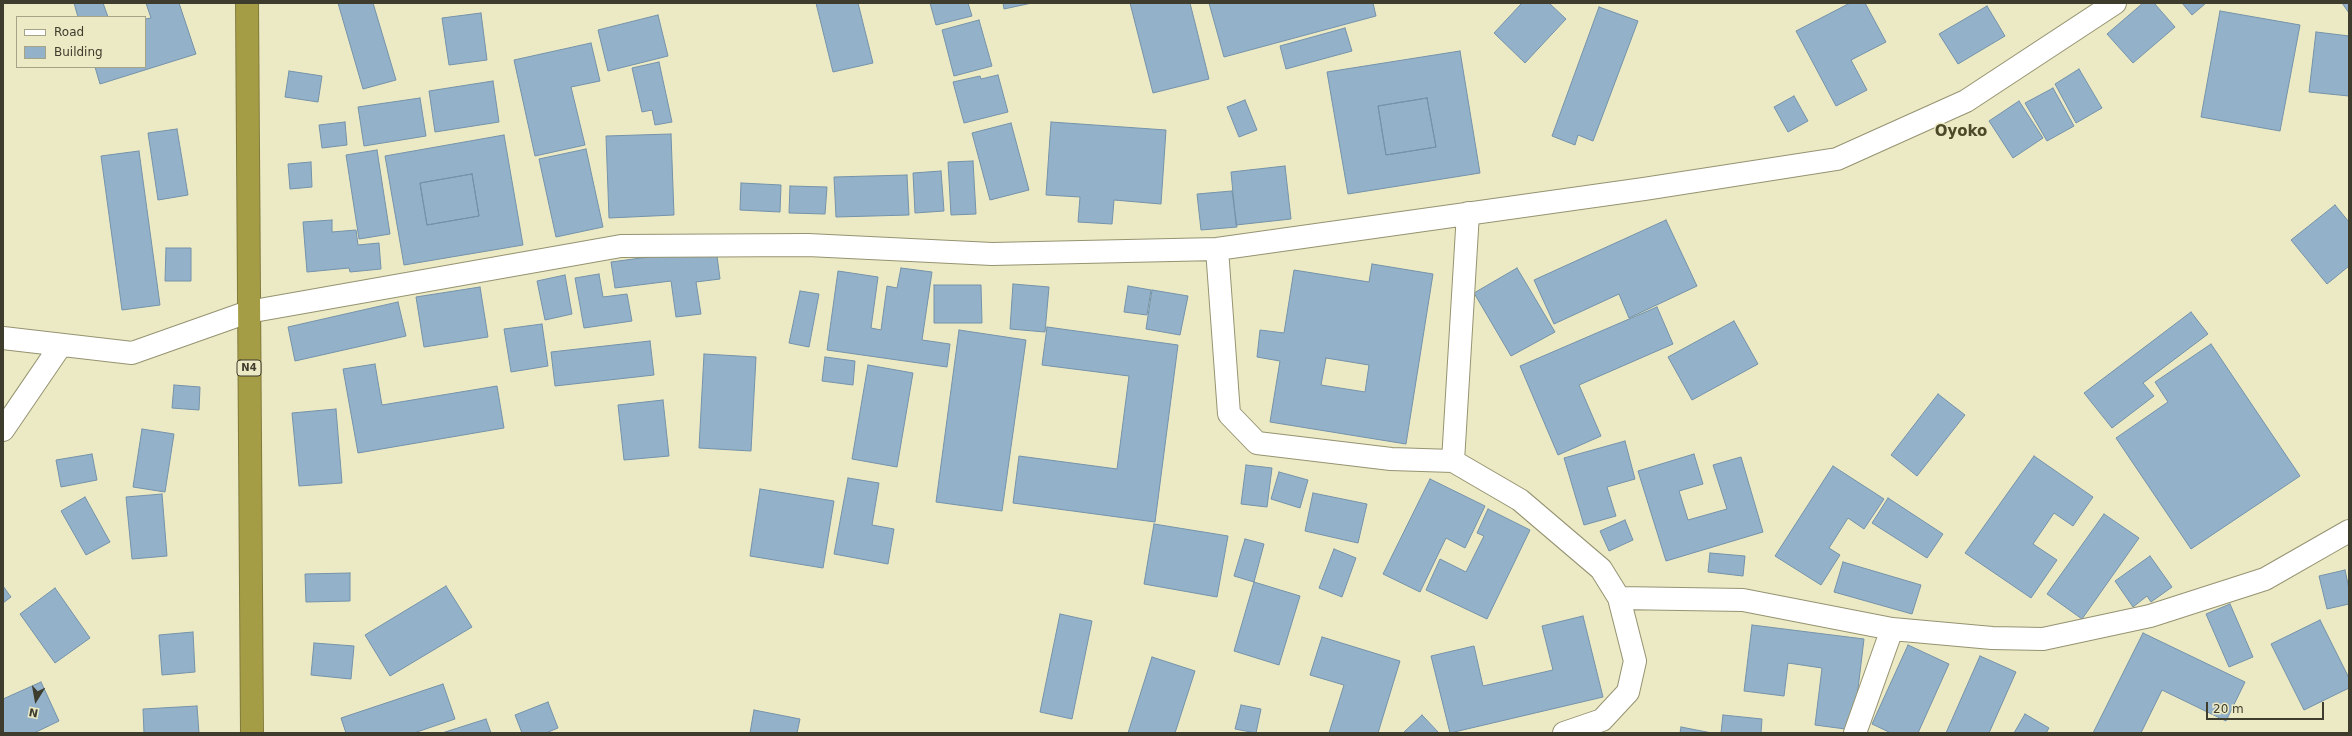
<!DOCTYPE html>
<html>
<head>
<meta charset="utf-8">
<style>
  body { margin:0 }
  #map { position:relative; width:2352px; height:736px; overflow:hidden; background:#ece9c5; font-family:"DejaVu Sans",sans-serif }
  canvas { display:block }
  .frame { position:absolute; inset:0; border:4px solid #3d3c2d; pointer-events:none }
  .legend { position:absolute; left:16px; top:16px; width:130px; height:52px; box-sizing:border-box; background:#ece9c5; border:1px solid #a6a488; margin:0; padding:5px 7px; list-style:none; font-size:12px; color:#3d3c2d }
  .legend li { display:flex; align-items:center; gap:8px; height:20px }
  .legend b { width:20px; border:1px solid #a6a488 }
  .north { position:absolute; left:16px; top:680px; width:40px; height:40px; -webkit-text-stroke:3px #ece9c5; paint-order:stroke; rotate:191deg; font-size:11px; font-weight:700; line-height:16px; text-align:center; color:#3d3c2d }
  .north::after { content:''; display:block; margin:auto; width:14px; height:18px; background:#3d3c2d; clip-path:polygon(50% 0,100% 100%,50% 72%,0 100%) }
  .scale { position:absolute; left:2206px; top:702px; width:118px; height:18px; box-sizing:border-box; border:2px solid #3d3c2d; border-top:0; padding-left:5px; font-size:12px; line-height:14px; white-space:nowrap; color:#3d3c2d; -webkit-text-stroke:3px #ece9c5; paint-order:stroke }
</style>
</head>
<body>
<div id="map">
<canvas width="2352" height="736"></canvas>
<div class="frame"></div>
<ul class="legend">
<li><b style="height:5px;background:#fff"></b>Road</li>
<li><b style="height:11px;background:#93b2ca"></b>Building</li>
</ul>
<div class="north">N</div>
<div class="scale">20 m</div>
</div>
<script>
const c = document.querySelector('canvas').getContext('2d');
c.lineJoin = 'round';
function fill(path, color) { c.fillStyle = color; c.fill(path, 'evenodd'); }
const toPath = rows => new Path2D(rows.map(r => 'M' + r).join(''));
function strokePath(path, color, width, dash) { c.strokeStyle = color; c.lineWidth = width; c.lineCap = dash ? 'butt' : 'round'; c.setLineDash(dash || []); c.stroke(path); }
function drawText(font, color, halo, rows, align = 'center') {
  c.font = font + ' "DejaVu Sans",sans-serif'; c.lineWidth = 3; c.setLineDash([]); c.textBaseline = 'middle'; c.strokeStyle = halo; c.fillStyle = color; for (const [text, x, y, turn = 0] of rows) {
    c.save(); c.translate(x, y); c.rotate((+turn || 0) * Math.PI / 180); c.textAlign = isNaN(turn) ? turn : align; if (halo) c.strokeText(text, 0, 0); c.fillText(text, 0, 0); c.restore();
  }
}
const building = toPath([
  [74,3,103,3,108,17,78,17,74,3],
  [146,3,179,3,196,54,100,84,95,67,145,67,145,19,151,18,146,3],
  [338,3,373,3,396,80,363,89,338,3],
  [816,3,858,3,873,63,833,72,816,3],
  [930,3,968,3,972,16,936,25,930,3],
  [1003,3,1032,3,1004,9,1003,3],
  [1130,3,1190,3,1209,79,1153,93,1130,3],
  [1209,3,1373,3,1376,16,1224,57,1209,3],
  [1522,3,1549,3,1566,19,1525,63,1494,33,1522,3],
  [1850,3,1865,3,1886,42,1851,60,1867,90,1836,106,1796,31,1850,3],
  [2143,3,2154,3,2175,27,2133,63,2107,34,2143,3],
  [2182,3,2206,3,2192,15,2182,3],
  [2342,3,2349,3,2349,13,2342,3],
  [1987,6,2005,36,1958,64,1939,34,1987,6],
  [1599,7,1638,21,1593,141,1578,135,1575,145,1552,136,1599,7],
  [2220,11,2300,25,2280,131,2201,117,2220,11],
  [481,13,487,60,449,65,442,18,481,13],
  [658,15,668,56,608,71,598,30,658,15],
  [979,20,992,66,954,76,942,30,979,20],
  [1345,28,1352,51,1286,69,1280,46,1345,28],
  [2316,32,2349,36,2349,96,2309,92,2316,32],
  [591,43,600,81,571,87,585,145,535,156,514,60,591,43],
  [1460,51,1480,173,1348,194,1327,72,1460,51],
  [1427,98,1436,147,1386,155,1378,106,1427,98],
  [659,62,672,122,655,125,652,110,642,112,632,68,659,62],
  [2079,69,2102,108,2076,123,2055,84,2079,69],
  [289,71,322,76,318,102,285,97,289,71],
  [998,75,1008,112,964,123,953,82,980,76,981,79,998,75],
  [493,81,499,122,435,132,429,91,493,81],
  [2053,88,2074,126,2047,141,2025,103,2053,88],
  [1794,96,1808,121,1788,132,1774,107,1794,96],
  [420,98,426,136,364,146,358,107,420,98],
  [1427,98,1436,147,1386,155,1378,106,1427,98],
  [1245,100,1257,130,1239,137,1227,107,1245,100],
  [2019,101,2043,138,2013,158,1989,121,2019,101],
  [345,122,347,145,322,148,319,125,345,122],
  [1051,122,1166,130,1161,204,1114,200,1112,224,1078,222,1080,197,1046,195,1051,122],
  [1011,123,1029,190,990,200,972,133,1011,123],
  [177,129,188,195,158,200,148,133,177,129],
  [671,134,674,215,609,218,606,136,671,134],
  [504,135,523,245,404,265,385,156,504,135],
  [472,174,479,216,427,225,420,183,472,174],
  [586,149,603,227,556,237,539,159,586,149],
  [377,150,390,234,359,239,346,155,377,150],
  [139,151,160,305,122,310,101,156,139,151],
  [973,161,976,214,951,215,948,162,973,161],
  [311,162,312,187,290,189,288,164,311,162],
  [1285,166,1291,219,1236,225,1231,172,1285,166],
  [941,171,944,211,915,213,913,173,941,171],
  [472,174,479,216,427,225,420,183,472,174],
  [907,175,909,215,836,217,834,177,907,175],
  [741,183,781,185,780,212,740,210,741,183],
  [790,186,827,187,825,214,789,213,790,186],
  [1232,191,1237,227,1201,230,1197,194,1232,191],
  [2335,205,2349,222,2349,266,2327,284,2291,240,2335,205],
  [332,220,332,232,356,230,358,245,379,243,381,269,350,272,349,268,307,272,303,222,332,220],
  [1666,220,1697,286,1629,318,1619,294,1554,324,1534,280,1666,220],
  [166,248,191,248,191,281,165,281,166,248],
  [716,248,720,279,696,282,701,314,676,317,671,281,615,288,611,262,716,248],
  [1372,264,1433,274,1406,444,1270,422,1280,361,1257,357,1260,330,1284,333,1294,270,1369,282,1372,264],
  [1326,358,1369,365,1365,392,1321,385,1326,358],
  [901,268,932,272,922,340,950,344,947,367,827,350,838,271,878,277,871,328,881,330,887,286,897,288,901,268],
  [1517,268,1555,332,1511,356,1474,293,1517,268],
  [599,274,603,297,627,294,632,321,584,328,575,278,599,274],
  [565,275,572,314,545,320,537,281,565,275],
  [1013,284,1049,287,1045,332,1010,329,1013,284],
  [934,285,981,285,982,323,934,323,934,285],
  [1128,286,1151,290,1147,315,1124,312,1128,286],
  [480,287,488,337,424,347,416,297,480,287],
  [1152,290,1188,296,1180,335,1146,329,1152,290],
  [800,291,819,294,809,347,789,343,800,291],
  [398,302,406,336,295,361,288,327,398,302],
  [1657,307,1673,344,1579,385,1601,436,1558,455,1520,366,1657,307],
  [2191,312,2208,334,2143,383,2154,396,2112,428,2084,393,2191,312],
  [1734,321,1758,364,1692,400,1668,357,1734,321],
  [542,324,548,366,511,372,504,329,542,324],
  [1047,327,1178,345,1155,522,1013,503,1019,456,1117,469,1129,376,1042,365,1047,327],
  [959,330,1026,340,1002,511,936,502,959,330],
  [650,341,654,375,555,386,551,352,650,341],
  [2211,344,2300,476,2191,549,2116,438,2168,402,2155,382,2211,344],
  [704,354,756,357,751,451,699,448,704,354],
  [825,357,855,361,853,385,822,381,825,357],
  [375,364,382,405,497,386,504,428,358,453,343,369,375,364],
  [868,365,913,373,897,467,852,459,868,365],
  [174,385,200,387,199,410,172,408,174,385],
  [1938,394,1965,415,1917,476,1891,455,1938,394],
  [663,400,669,456,624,460,618,405,663,400],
  [336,409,342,483,299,486,292,413,336,409],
  [142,429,174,434,165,492,133,487,142,429],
  [1625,441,1635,479,1607,487,1616,516,1584,525,1564,458,1625,441],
  [92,454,97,480,61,487,56,460,92,454],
  [1694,454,1703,484,1679,491,1688,520,1727,509,1713,465,1741,457,1763,532,1666,561,1638,471,1694,454],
  [2034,456,2093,497,2073,526,2054,513,2033,544,2057,560,2031,598,1965,553,2034,456],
  [1246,465,1272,468,1267,507,1241,504,1246,465],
  [1833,466,1884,499,1864,529,1848,518,1829,548,1840,555,1821,585,1775,556,1833,466],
  [1279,472,1308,480,1300,508,1271,499,1279,472],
  [848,478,879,483,872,525,894,529,888,564,834,554,848,478],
  [1430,479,1485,506,1465,548,1446,538,1420,592,1383,574,1430,479],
  [760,489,834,501,823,568,750,556,760,489],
  [1313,493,1367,504,1358,543,1305,531,1313,493],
  [162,494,167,556,132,559,126,497,162,494],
  [85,497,110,542,86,555,61,511,85,497],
  [1888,498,1943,534,1927,558,1872,523,1888,498],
  [1488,509,1530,530,1487,619,1426,590,1440,559,1466,572,1484,536,1477,533,1488,509],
  [2104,514,2139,538,2082,619,2047,594,2104,514],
  [1625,520,1633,540,1609,551,1600,531,1625,520],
  [1154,524,1228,536,1217,597,1144,584,1154,524],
  [1245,539,1264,544,1254,582,1234,576,1245,539],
  [1334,549,1356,558,1342,597,1319,588,1334,549],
  [1710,553,1745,556,1743,576,1708,572,1710,553],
  [2150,556,2172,587,2151,602,2147,596,2133,607,2115,581,2150,556],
  [1843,562,1921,585,1912,614,1834,592,1843,562],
  [2345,570,2349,589,2349,604,2327,609,2319,576,2345,570],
  [350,573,350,601,306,602,305,574,350,573],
  [1254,582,1300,596,1279,665,1234,651,1254,582],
  [3,586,11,597,3,603,3,586],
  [446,586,472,627,390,676,365,635,446,586],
  [55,588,90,638,55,663,20,614,55,588],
  [2230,604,2253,657,2229,667,2206,614,2230,604],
  [1060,614,1092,621,1072,719,1040,712,1060,614],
  [1583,616,1603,697,1450,733,1431,656,1474,646,1483,686,1553,670,1542,626,1583,616],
  [2320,620,2349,678,2349,688,2304,710,2271,644,2320,620],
  [1752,625,1864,639,1853,730,1815,725,1822,668,1788,663,1784,696,1744,691,1752,625],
  [193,632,195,672,162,675,159,635,193,632],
  [2143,633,2245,682,2226,721,2162,690,2141,733,2093,733,2143,633],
  [1322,637,1400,661,1378,733,1329,733,1344,685,1310,675,1322,637],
  [314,643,354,646,351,679,311,675,314,643],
  [1908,645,1949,664,1918,733,1891,733,1872,724,1908,645],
  [1980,656,2016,672,1989,733,1946,733,1980,656],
  [1152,657,1195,671,1175,733,1128,733,1152,657],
  [41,682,59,721,34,733,3,733,3,699,41,682],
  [443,684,455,719,414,733,346,733,341,718,443,684],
  [548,702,558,728,546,733,522,733,515,715,548,702],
  [1241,705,1261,709,1256,733,1235,729,1241,705],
  [197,706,199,733,144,733,143,709,197,706],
  [754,710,800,719,797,733,750,733,754,710],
  [2025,714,2049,728,2046,733,2014,733,2025,714],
  [1422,715,1439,733,1403,733,1422,715],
  [1723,715,1762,719,1761,733,1721,733,1723,715],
  [486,719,491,733,442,733,486,719],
  [1681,727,1712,733,1680,733,1681,727]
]);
fill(building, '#93b2ca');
strokePath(building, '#7492a9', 1);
const minor = toPath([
  [1217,249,1229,414,1257,443,1391,459,1453,461,1520,500,1601,569,1619,598,1743,600,1892,629,1992,638,2043,639,2150,616,2265,579,2349,531],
  [3,338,132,353,248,312,621,246,808,245,992,254,1217,249,1644,189,1837,159,1966,101,2115,3],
  [3,430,61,345],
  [1453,461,1468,213],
  [1564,733,1602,720,1628,692,1635,661,1619,598],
  [1855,733,1892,629]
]);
const highway = toPath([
  [247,3,252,733]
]);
strokePath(minor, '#959371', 24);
strokePath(highway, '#817b3d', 24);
strokePath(minor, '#fff', 22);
strokePath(highway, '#a59d46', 22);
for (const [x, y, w] of [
  [249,368,24]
]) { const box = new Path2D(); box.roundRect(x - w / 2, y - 8, w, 16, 3); c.fillStyle = '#ece9c5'; c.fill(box); strokePath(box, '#3d3c2d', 1); }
drawText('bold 10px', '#3d3c2d', null, [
  ["N4",249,368]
]);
drawText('bold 15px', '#4c4929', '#ece9c5', [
  ["Oyoko",1961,132]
]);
</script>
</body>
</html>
